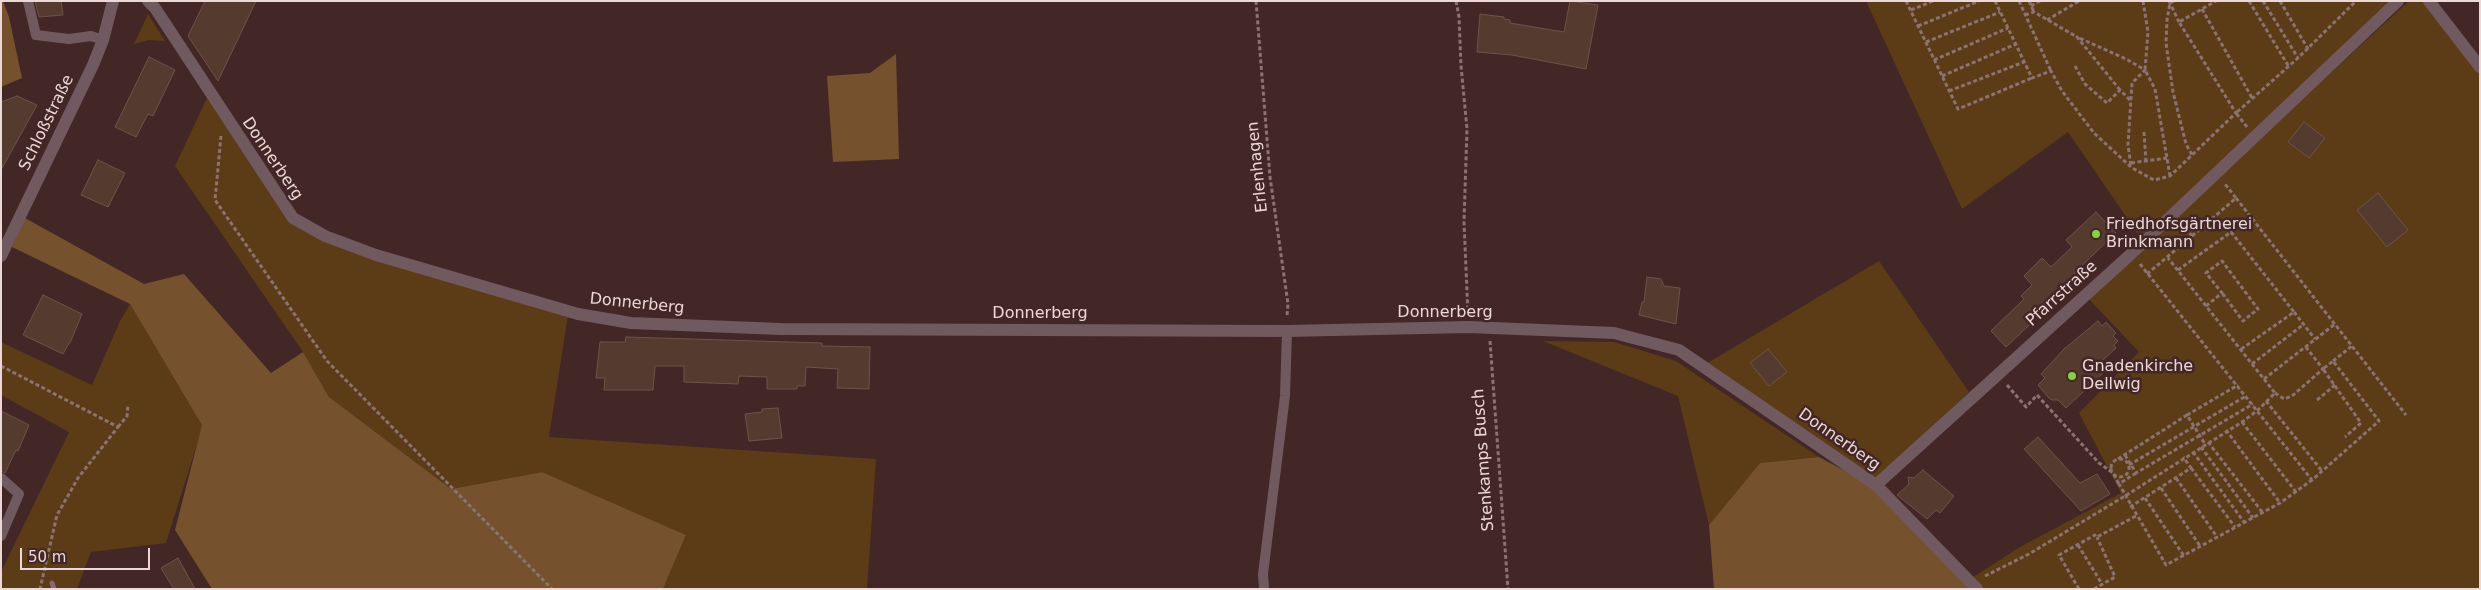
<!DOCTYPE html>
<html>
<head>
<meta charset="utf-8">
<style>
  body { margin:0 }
  #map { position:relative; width:2481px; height:590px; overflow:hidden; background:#422726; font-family:"DejaVu Sans",sans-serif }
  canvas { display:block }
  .frame { position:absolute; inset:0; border:2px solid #ebd8d7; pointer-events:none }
  .scale { position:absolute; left:20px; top:548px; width:130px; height:22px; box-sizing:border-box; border:2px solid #ebd8d7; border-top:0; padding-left:6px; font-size:15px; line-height:18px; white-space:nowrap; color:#ebd8d7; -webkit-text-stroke:4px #422726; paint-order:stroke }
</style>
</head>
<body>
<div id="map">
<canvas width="2481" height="590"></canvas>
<div class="frame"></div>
<div class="scale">50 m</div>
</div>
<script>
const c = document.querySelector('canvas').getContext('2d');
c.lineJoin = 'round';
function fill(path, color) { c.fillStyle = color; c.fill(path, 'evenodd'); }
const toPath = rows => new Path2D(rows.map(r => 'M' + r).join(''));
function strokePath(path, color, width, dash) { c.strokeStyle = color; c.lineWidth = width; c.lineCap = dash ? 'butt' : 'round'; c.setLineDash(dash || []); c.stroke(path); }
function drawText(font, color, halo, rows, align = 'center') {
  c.font = font + ' "DejaVu Sans",sans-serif'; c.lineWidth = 5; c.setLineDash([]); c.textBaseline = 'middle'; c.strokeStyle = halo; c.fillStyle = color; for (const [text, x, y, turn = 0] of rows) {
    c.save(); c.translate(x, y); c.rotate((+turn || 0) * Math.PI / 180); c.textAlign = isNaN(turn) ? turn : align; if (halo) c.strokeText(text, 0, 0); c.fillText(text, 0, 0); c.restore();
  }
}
fill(toPath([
  [1866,1,2400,1,2140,237,2068,132,1962,209],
  [2409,1,2431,1,2480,70,2480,589,1980,589,1970,579,2020,547,2121,493,2079,413,2139,352,2087,297],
  [148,14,165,41,149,40,134,44],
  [208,96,293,218,336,241,447,274,542,310,568,315,549,437,876,459,867,589,663,589,686,535,542,472,451,489,329,397,303,352,175,166],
  [1879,261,1969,392,1874,480,1704,365],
  [130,304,203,425,166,543,91,552,77,589,1,589,1,572,69,432,1,395,1,342,92,385,120,321],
  [1543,341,1614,342,1676,361,1819,457,1760,463,1709,525,1678,396]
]), '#5c3b17');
fill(toPath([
  [1,1,3,1,9,17,22,78,1,87],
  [896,54,899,159,833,162,827,76,870,73],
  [25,218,144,284,184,274,271,373,303,352,329,397,451,489,542,472,686,535,663,589,212,589,175,530,202,425,130,304,12,247],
  [1819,457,1873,486,1972,589,1714,589,1709,525,1760,463]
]), '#75522d');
strokePath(toPath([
  [52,583,54,589]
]), '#88677a', 5);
const building = toPath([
  [35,1,61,1,63,15,39,17,35,1],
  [205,1,256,1,218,81,188,36,205,1],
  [1570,1,1598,5,1586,69,1512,55,1477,52,1480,14,1504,17,1504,19,1510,20,1510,23,1564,32,1570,1],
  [149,57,175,70,153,116,148,114,136,137,115,127,149,57],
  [17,96,37,105,1,170,1,102,17,96],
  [2304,122,2325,138,2309,158,2288,142,2304,122],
  [98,160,125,173,108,207,81,195,98,160],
  [2378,193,2408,230,2387,247,2357,210,2378,193],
  [2096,212,2116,233,2074,273,2079,278,2006,347,1991,331,2024,299,2021,296,2032,285,2024,276,2042,258,2051,267,2072,247,2066,240,2096,212],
  [1647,277,1661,279,1664,286,1680,288,1676,324,1639,315,1642,302,1644,302,1647,277],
  [43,295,82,314,70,343,69,343,63,354,23,335,43,295],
  [2098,321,2102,326,2106,322,2116,333,2113,336,2118,341,2114,345,2116,348,2102,361,2103,373,2066,408,2058,400,2052,400,2049,398,2038,385,2045,378,2041,374,2064,349,2098,321],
  [626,337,822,343,822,346,870,347,869,389,837,388,838,369,806,367,805,386,797,386,797,389,767,389,767,377,739,376,738,384,684,382,684,366,655,366,653,390,604,390,605,378,596,378,600,342,625,342,626,337],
  [1768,349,1787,372,1769,386,1750,363,1768,349],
  [778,408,782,438,749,441,745,414,762,412,762,409,778,408],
  [1,411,29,425,18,451,16,450,5,473,1,471,1,411],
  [2038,437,2080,483,2097,474,2110,494,2081,511,2024,449,2038,437],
  [1923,470,1954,496,1940,513,1936,510,1927,519,1897,495,1909,484,1908,477,1914,478,1923,470],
  [178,558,195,589,174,589,161,568,178,558]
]);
fill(building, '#543a2f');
strokePath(building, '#6f5348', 1);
strokePath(toPath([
  [1256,1,1270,177,1288,304,1287,316],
  [1456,1,1459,17,1461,66,1467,129,1464,222,1468,315],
  [1906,1,1958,109,2032,78],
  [1995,1,2032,78,2051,71,2062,91,2094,133,2132,168,2154,180,2170,176,2236,113,2179,22,2216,1],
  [2019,1,2051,71],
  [2029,1,2034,12],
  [2143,1,2148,32,2145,70,2155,89,2170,176],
  [2169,1,2179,22],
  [2174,1,2170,3,2167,20,2166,43,2173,92,2186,144,2192,155],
  [2249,1,2289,67],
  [2263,1,2298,58],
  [2280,1,2308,49],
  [2031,6,2040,1],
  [2202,9,2252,98],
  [1911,10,1933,1],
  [2025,15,2034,12,2077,37],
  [2047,20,2079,1],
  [1918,26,1979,1],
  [1926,42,2000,12],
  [1934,60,2008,28],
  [2075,66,2085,84,2107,103,2120,90,2130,100],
  [1942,76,2016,44],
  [2120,90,2077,37,2126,59,2145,70,2132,83,2128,145,2131,166],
  [1949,91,2024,62],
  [2247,127,2236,113,2298,58,2356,1],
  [2144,132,2146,162],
  [221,136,215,200,327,361,552,589],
  [2131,163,2167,158],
  [2236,198,2406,415],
  [2192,236,2236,198,2225,184],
  [2140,264,2312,480,2379,421,2333,361,2323,369,2361,423,2345,437],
  [2178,270,2231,232,2294,312,2240,350],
  [2147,274,2192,236,2182,224],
  [2206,306,2222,293,2206,273,2222,261,2258,309,2243,321,2222,293],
  [2294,312,2315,339],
  [1490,341,1508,589],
  [2333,361,2352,346],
  [2252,364,2304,324],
  [1,366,118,427,78,478,57,515,40,589],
  [2264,379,2335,324],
  [2007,385,2026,407,2037,395,2099,463,2113,473,2119,484],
  [2275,393,2284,399,2292,396,2323,369,2305,346],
  [2317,400,2335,385],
  [2266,401,2322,471],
  [2187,415,2238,385],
  [2242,422,2296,492],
  [118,427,127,416,128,405],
  [2226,430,2280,503],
  [2208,442,2263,513],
  [2201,447,2253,518],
  [2193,452,2244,522],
  [2125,455,2136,473,2253,404],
  [2118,459,2187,415,2205,444],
  '2111 468a9 9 0 1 1 18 0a9 9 0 1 1-18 0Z',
  [2129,465,2246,396],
  [2191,468,2235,527],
  [2136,473,2119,484,2166,565,2280,503,2312,480],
  [2176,478,2217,537],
  [2161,488,2200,546],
  [2145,498,2184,556],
  [2130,507,2191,468,2183,457],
  [2078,545,2102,584],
  [1985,576,2029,554,2125,496,2242,422,2258,410,2275,393,2168,258],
  [2079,589,2059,555,2095,535,2097,537,2136,516],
  [2094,589,2115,577,2097,537]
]), '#8a7372', 3, [4, 2.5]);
strokePath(toPath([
  [28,1,36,35,69,39,91,36,103,40],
  [1,478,19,494,1,536],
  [1264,589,1263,574,1285,396,1287,331]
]), '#70595f', 10);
strokePath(toPath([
  [148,1,155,8,293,218,325,236,376,255,578,314,631,323,780,329,1287,331,1469,327,1614,333,1679,350,1876,485,1977,589],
  [2429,1,2480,67],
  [1876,485,2131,254,2398,1]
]), '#70595f', 12);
strokePath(toPath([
  [1,256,93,65,103,40,113,1]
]), '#70595f', 12);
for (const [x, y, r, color] of [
  [2096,234,5,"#8bce46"],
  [2072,376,5,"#8bce46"]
]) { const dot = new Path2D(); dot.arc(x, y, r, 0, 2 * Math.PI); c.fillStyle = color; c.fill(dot); strokePath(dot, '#422726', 2); }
drawText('16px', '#ebd8d7', '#422726', [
  ["Schloßstraße",47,123,-64],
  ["Donnerberg",272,159,56],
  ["Erlenhagen",1258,167,-96],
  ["Pfarrstraße",2062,294,-42],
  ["Donnerberg",637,304,6],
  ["Donnerberg",1445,313],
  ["Donnerberg",1040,314],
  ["Donnerberg",1839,440,35],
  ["Stenkamps Busch",1484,460,-94]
]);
drawText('16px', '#ebd8d7', '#422726', [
  ["Friedhofsgärtnerei",2106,225],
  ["Brinkmann",2106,243],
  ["Gnadenkirche",2082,367],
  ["Dellwig",2082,385]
], 'left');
</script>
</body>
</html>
